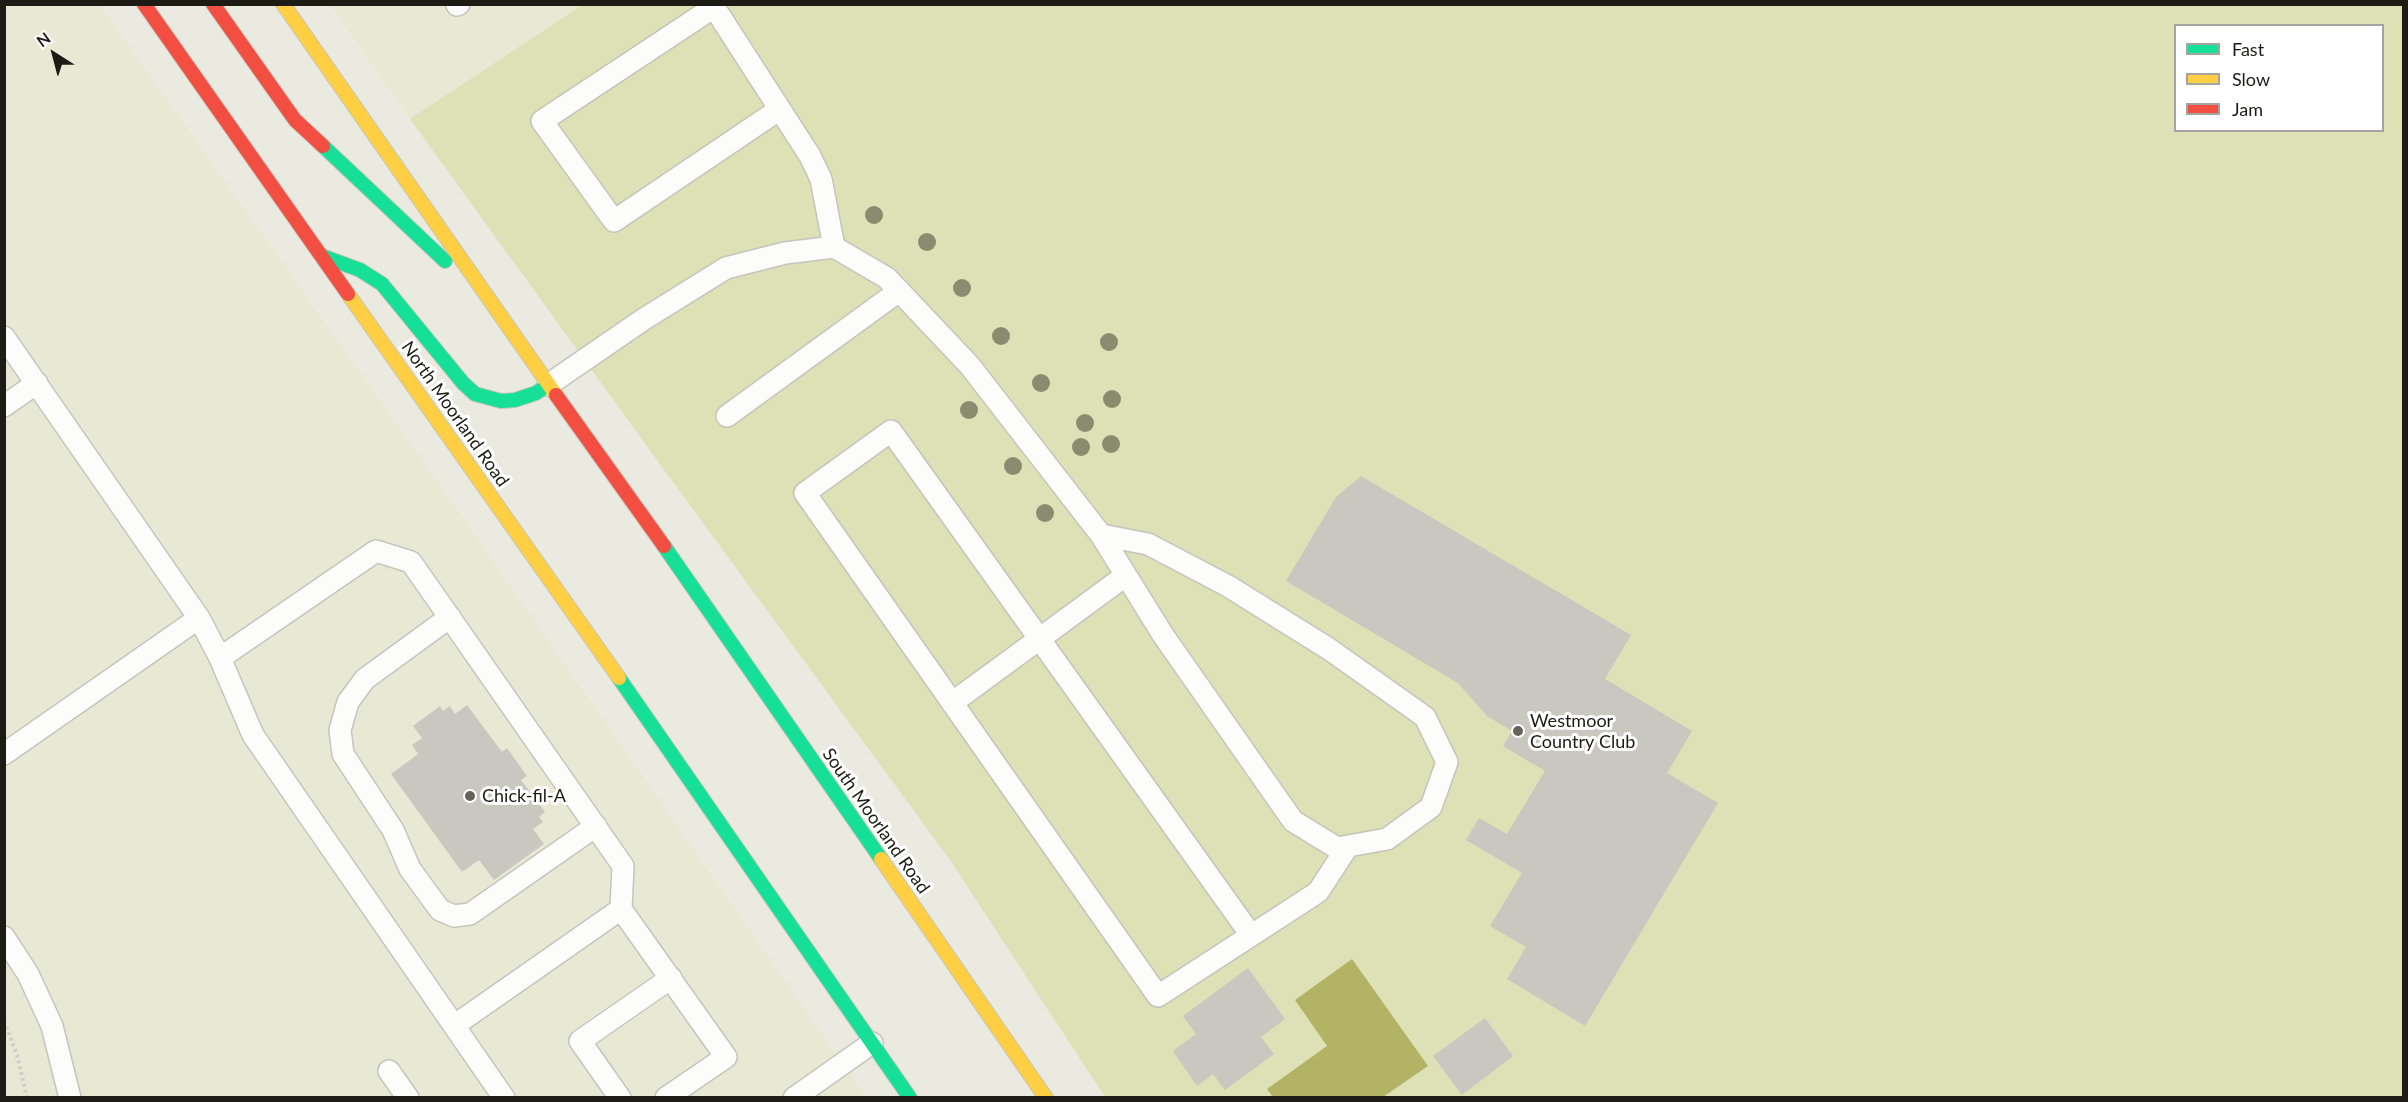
<!DOCTYPE html>
<html>
<head>
<meta charset="utf-8">
<style>
  body { margin:0 }
  #map { position:relative; width:2408px; height:1102px; overflow:hidden; background:#eaeae0; font-family:Lato,sans-serif }
  canvas { display:block }
  .frame { position:absolute; inset:0; border:6px solid #1c1c15; pointer-events:none }
  .legend { position:absolute; left:2174px; top:24px; width:210px; height:108px; box-sizing:border-box; background:#fff; border:2px solid #a4a4a1; margin:0; padding:8px 10px; list-style:none; font-size:18px; color:#1c1c15 }
  .legend li { display:flex; align-items:center; gap:12px; height:30px }
  .legend b { width:30px; border:2px solid #a4a4a1 }
  .north { position:absolute; left:24px; top:24px; width:60px; height:60px; -webkit-text-stroke:4px #fff; paint-order:stroke; rotate:324deg; font-size:16px; font-weight:700; line-height:24px; text-align:center; color:#1c1c15 }
  .north::after { content:''; display:block; margin:auto; width:21px; height:27px; background:#1c1c15; clip-path:polygon(50% 0,100% 100%,50% 72%,0 100%) }
</style>
</head>
<body>
<div id="map">
<canvas width="2408" height="1102"></canvas>
<div class="frame"></div>
<ul class="legend">
<li><b style="height:8px;background:#16e098"></b>Fast</li>
<li><b style="height:8px;background:#ffcf43"></b>Slow</li>
<li><b style="height:8px;background:#f24e42"></b>Jam</li>
</ul>
<div class="north">N</div>
</div>
<script>
const c = document.querySelector('canvas').getContext('2d');
c.lineJoin = 'round';
function fill(path, color) { c.fillStyle = color; c.fill(path, 'evenodd'); }
const toPath = rows => new Path2D(rows.map(r => 'M' + r).join(''));
function strokePath(path, color, width, dash) { c.strokeStyle = color; c.lineWidth = width; c.lineCap = dash ? 'butt' : 'round'; c.setLineDash(dash || []); c.stroke(path); }
function drawText(font, color, halo, rows, align = 'center') {
  c.font = font + ' Lato,sans-serif'; c.lineWidth = 6; c.setLineDash([]); c.textBaseline = 'middle'; c.strokeStyle = halo; c.fillStyle = color; for (const [text, x, y, turn = 0] of rows) {
    c.save(); c.translate(x, y); c.rotate((+turn || 0) * Math.PI / 180); c.textAlign = isNaN(turn) ? turn : align; if (halo) c.strokeText(text, 0, 0); c.fillText(text, 0, 0); c.restore();
  }
}
fill(toPath([
  [5,5,100,5,447,495,866,1097,5,1098],
  [330,5,582,5,410,119]
]), '#e8e9d5');
fill(toPath([
  [582,5,2403,5,2403,1097,1105,1097,950,860,662,467,410,119],
  [2176,26,2382,26,2382,130,2176,130]
]), '#dee0b5');
fill(toPath([
  [1352,959,1428,1066,1383,1097,1273,1097,1267,1089,1327,1046,1295,1000]
]), '#b3b366');
fill(toPath([
  [1361,476,1631,635,1605,679,1692,731,1667,773,1718,803,1585,1026,1507,979,1526,947,1490,926,1522,873,1466,840,1479,818,1507,834,1545,771,1503,746,1512,731,1487,716,1458,683,1286,581,1336,497],
  [467,705,502,752,507,748,527,776,521,780,545,812,539,817,543,822,533,829,544,844,494,880,479,860,462,872,391,774,418,754,412,745,422,738,413,726,440,706,443,711,450,706,455,714],
  [1248,968,1285,1019,1261,1037,1274,1054,1225,1090,1213,1074,1197,1086,1173,1051,1196,1034,1183,1016],
  [1485,1018,1513,1056,1462,1095,1433,1056]
]), '#c8c8c0');
const lane = toPath([
  [716,4,714,7,810,156,821,179,834,247],
  [457,5,459,4],
  [714,7,542,121,614,221,780,109],
  [4,337,199,618,220,658,253,735,504,1098],
  [548,385,644,319,726,268,785,253,834,247,887,278,970,366,1101,535,1163,635,1293,821,1337,848,1387,839,1431,807,1447,762,1425,717,1329,649,1228,586,1148,544,1101,535],
  [4,406,37,383],
  [727,416,899,291],
  [450,617,365,679,348,702,340,730,343,754,393,830,410,869,440,910,454,916,470,914,596,826],
  [220,658,376,551,411,562,623,866,621,909,726,1057,666,1098],
  [952,703,1125,576],
  [4,754,199,618],
  [1251,935,891,431,805,493,1158,996,1318,892,1348,846],
  [4,937,28,974,52,1026,70,1098],
  [455,1025,621,909],
  [389,1071,408,1098],
  [620,1098,580,1041,671,978],
  [794,1098,872,1043]
]);
const fast = toPath([
  [323,146,445,261],
  [322,256,360,270,382,284,463,383,475,394,501,401,515,400,536,393,548,385],
  [664,546,881,859],
  [619,678,910,1098]
]);
const slow = toPath([
  [283,4,556,395],
  [348,294,619,678],
  [881,859,1046,1098]
]);
const jam = toPath([
  [144,4,348,294],
  [213,4,295,120,323,146],
  [556,395,664,546]
]);
strokePath(lane, '#c4c5bc', 24);
strokePath(fast, '#c4c5bc', 16);
strokePath(slow, '#c4c5bc', 16);
strokePath(jam, '#c4c5bc', 16);
strokePath(toPath([
  [4,1021,17,1055,27,1098]
]), '#cececb', 4, [3, 3]);
strokePath(lane, '#fcfcfa', 21);
strokePath(fast, '#16e098', 14);
strokePath(slow, '#ffcf43', 14);
strokePath(jam, '#f24e42', 14);
c.fillStyle = '#8b8c6f';
for (const [x, y] of [
  [874,215],
  [927,242],
  [962,288],
  [1001,336],
  [1109,342],
  [1041,383],
  [1112,399],
  [969,410],
  [1085,423],
  [1111,444],
  [1081,447],
  [1013,466],
  [1045,513]
]) { c.beginPath(); c.arc(x, y, 9, 0, 2 * Math.PI); c.fill(); }
for (const [x, y, r, color] of [
  [1518,731,6,"#64645c"],
  [470,796,6,"#64645c"]
]) { const dot = new Path2D(); dot.arc(x, y, r, 0, 2 * Math.PI); c.fillStyle = color; c.fill(dot); strokePath(dot, '#fff', 2); }
drawText('18px', '#1c1c15', '#fff', [
  ["North Moorland Road",455,414,55],
  ["South Moorland Road",876,821,55]
]);
drawText('18px', '#1c1c15', '#fff', [
  ["Westmoor",1530,721],
  ["Country Club",1530,742],
  ["Chick-fil-A",482,796]
], 'left');
</script>
</body>
</html>
